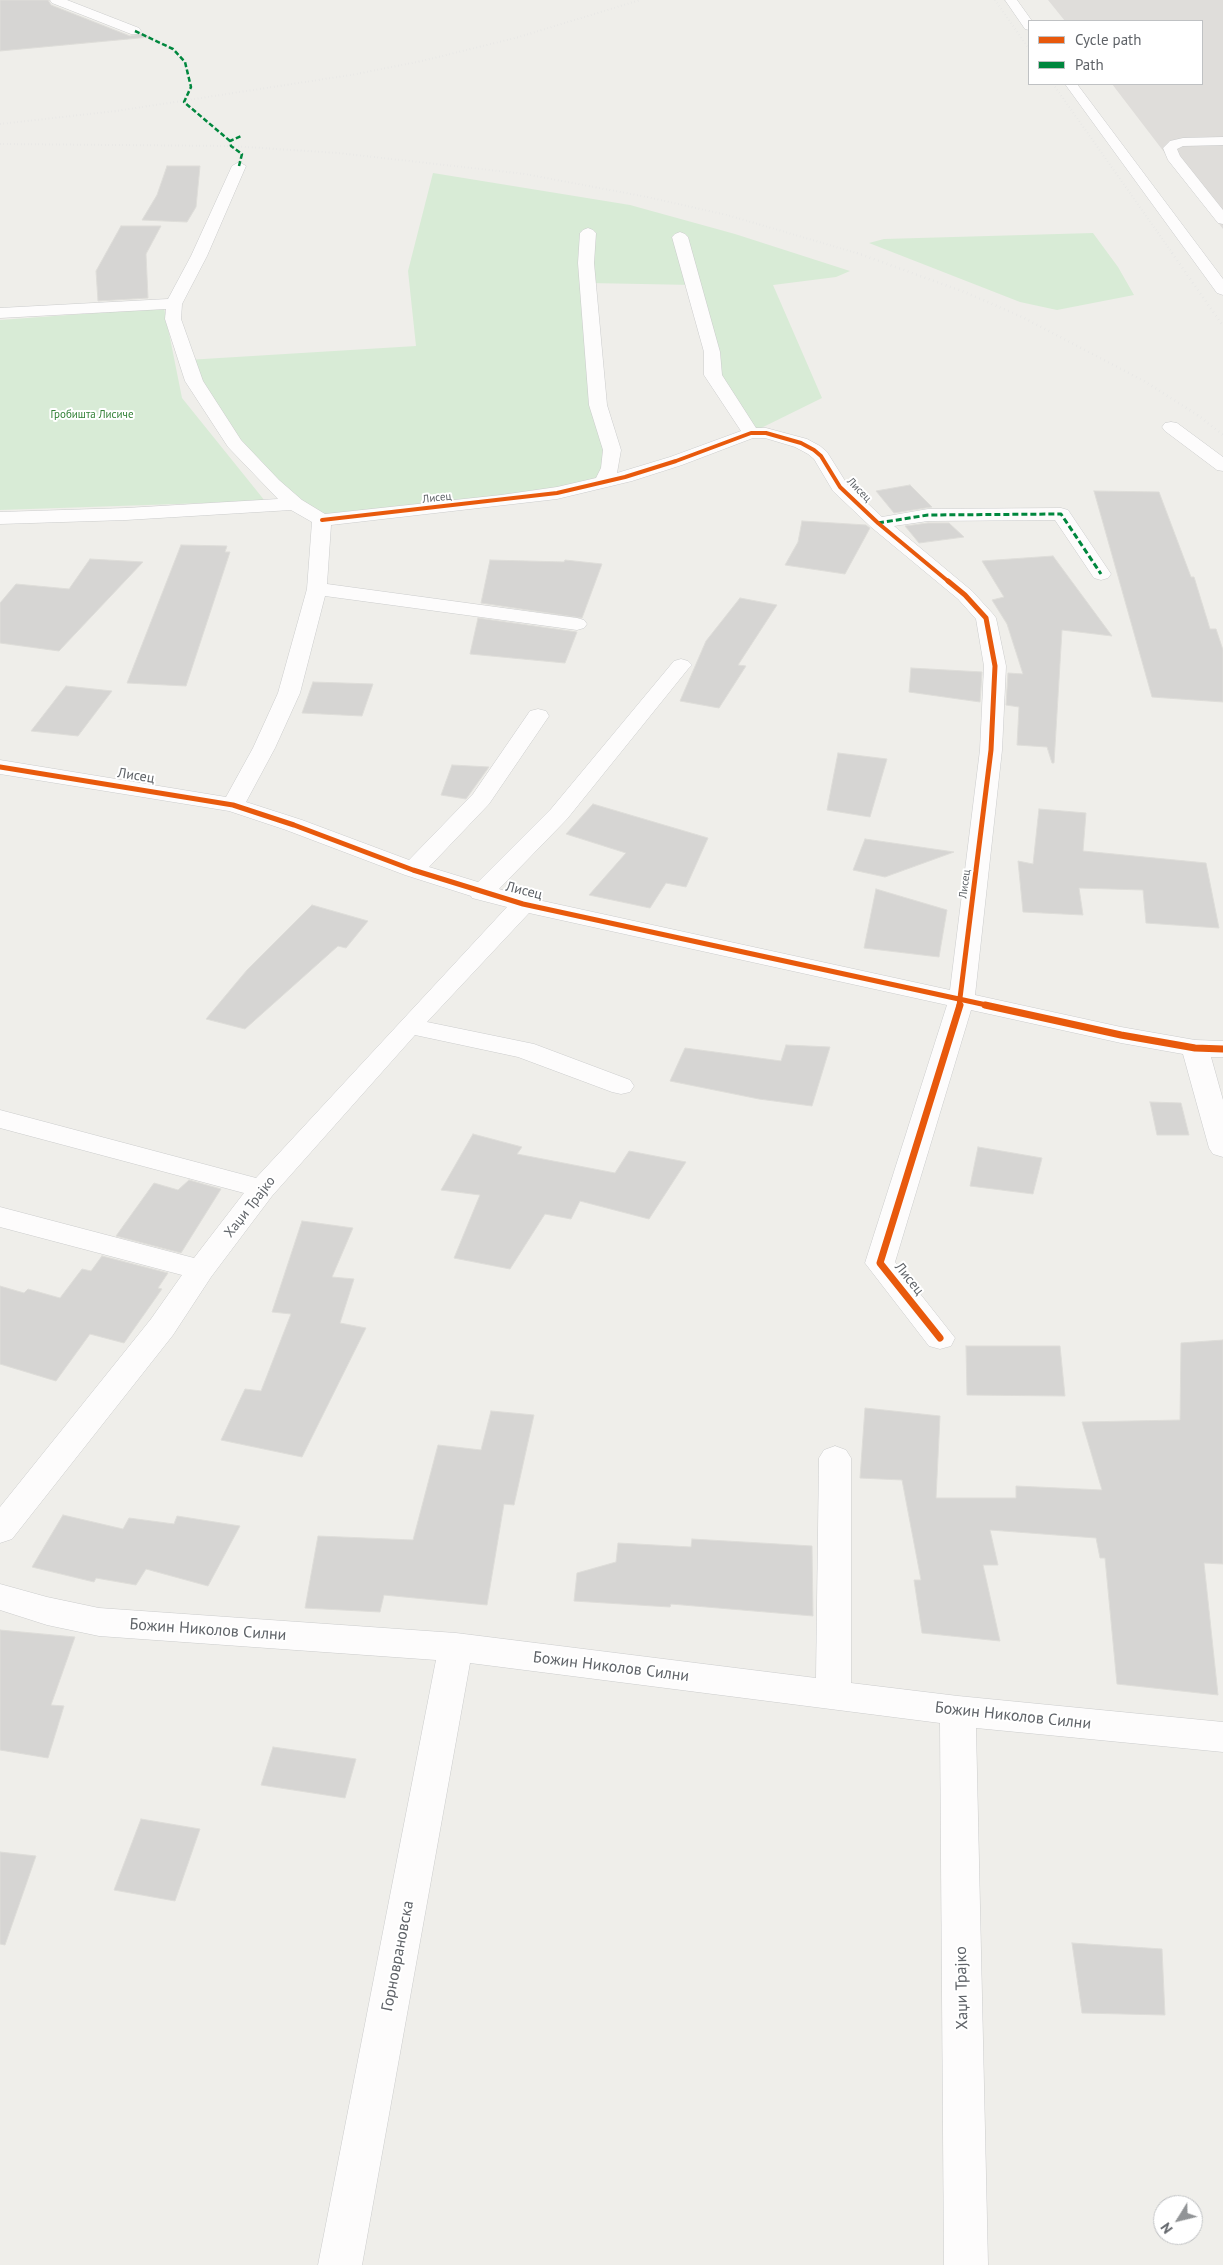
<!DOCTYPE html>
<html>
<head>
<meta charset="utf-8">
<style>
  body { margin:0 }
  #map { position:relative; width:1223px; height:2265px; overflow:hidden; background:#efeeea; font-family:"PT Sans",sans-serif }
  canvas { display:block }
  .legend { position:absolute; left:1028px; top:20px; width:175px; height:65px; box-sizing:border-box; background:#fff; border:1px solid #bfc1c3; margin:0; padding:6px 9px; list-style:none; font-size:15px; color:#5f6368 }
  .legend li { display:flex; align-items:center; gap:10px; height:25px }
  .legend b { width:25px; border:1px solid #bfc1c3 }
  .north { position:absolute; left:1153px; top:2195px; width:50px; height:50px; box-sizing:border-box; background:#fff; border:1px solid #bfc1c3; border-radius:50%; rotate:234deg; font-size:14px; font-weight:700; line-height:20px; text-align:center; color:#5f6368 }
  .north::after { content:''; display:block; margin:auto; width:18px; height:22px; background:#919496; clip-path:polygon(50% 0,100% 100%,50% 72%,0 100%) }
</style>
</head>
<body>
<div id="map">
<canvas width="1223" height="2265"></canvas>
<ul class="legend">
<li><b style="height:6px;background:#e8590c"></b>Cycle path</li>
<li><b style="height:6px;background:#00873e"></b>Path</li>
</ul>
<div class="north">N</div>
</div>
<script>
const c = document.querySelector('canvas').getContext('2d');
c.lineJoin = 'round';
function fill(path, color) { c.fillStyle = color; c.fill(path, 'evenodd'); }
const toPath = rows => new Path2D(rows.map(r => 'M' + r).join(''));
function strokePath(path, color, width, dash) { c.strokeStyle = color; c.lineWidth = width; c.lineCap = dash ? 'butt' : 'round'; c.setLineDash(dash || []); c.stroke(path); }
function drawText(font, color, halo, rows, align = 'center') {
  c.font = font + ' "PT Sans",sans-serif'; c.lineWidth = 4; c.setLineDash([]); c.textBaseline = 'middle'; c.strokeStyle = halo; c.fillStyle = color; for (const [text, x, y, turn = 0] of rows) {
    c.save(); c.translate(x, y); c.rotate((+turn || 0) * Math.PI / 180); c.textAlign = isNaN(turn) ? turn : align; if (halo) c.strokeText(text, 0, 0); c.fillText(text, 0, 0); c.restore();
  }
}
fill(toPath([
  [1048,0,1223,0,1223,229,1112,84,1202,84,1202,21,1065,21]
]), '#dfddda');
fill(toPath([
  [433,173,630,205,735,234,850,271,836,277,773,285,822,398,751,433,713,375,694,285,589,283,604,427,604,482,322,520,234,443,187,360,416,346,408,271],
  [1093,233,1118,267,1134,295,1057,310,1020,302,869,243,884,239],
  [164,308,182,398,265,501,0,510,0,320]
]), '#d8ebd6');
const building = toPath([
  [0,0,48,0,51,5,130,36,141,34,150,37,0,51,0,0],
  [167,166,200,166,196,207,187,222,142,220,157,195,167,166],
  [121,226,161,226,146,254,148,298,98,301,96,271,121,226],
  [910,485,932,507,894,513,876,491,910,485],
  [1094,491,1159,492,1191,577,1194,577,1210,629,1216,629,1223,650,1223,702,1152,697,1094,491],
  [802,521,866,525,870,528,845,574,785,565,798,542,802,521],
  [928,523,949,523,964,537,919,543,905,526,928,523],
  [181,545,227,546,225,552,230,552,186,686,127,683,181,545],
  [1053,556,1112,636,1062,630,1054,763,1052,763,1047,747,1017,745,1019,707,1006,705,1008,673,1023,674,1007,624,992,600,1004,597,982,561,1053,556],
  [90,559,143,562,59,651,0,643,0,603,16,584,69,589,90,559],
  [490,560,564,562,565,560,602,564,582,618,481,603,490,560],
  [740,598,777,605,738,665,746,666,719,708,680,701,706,641,740,598],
  [478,618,577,632,565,663,470,654,478,618],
  [911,668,982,672,980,702,909,692,911,668],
  [313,682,373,684,362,716,302,713,313,682],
  [66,686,112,691,78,736,31,731,66,686],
  [838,753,887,759,870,817,827,810,838,753],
  [452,765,489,767,466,799,441,795,452,765],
  [593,804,708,838,686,887,666,883,650,908,589,895,626,853,566,834,593,804],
  [1039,809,1086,813,1083,851,1206,863,1219,928,1146,923,1143,890,1079,888,1083,915,1023,912,1018,861,1033,864,1039,809],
  [865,839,954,852,885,877,853,870,865,839],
  [876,889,947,910,939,957,864,948,876,889],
  [312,905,368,921,346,948,338,946,245,1029,206,1019,247,970,312,905],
  [786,1045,830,1047,812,1106,759,1099,670,1081,685,1048,781,1061,786,1045],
  [1150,1102,1181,1103,1189,1135,1157,1135,1150,1102],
  [473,1134,522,1147,517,1154,615,1173,629,1151,686,1162,649,1219,580,1201,571,1219,545,1214,510,1269,454,1258,480,1195,441,1190,473,1134],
  [978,1147,1042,1158,1033,1194,970,1186,978,1147],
  [189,1180,221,1189,181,1253,116,1236,154,1183,178,1190,189,1180],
  [302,1221,353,1228,332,1277,354,1279,340,1323,366,1328,302,1457,221,1440,245,1389,261,1391,291,1314,272,1312,302,1221],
  [102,1256,168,1273,158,1288,162,1289,124,1343,90,1334,56,1381,0,1364,0,1286,24,1293,28,1289,60,1298,82,1269,91,1271,102,1256],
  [1223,1340,1223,1564,1204,1563,1218,1695,1117,1684,1105,1558,1100,1558,1096,1538,990,1530,998,1565,983,1565,1000,1641,922,1633,914,1580,921,1580,902,1480,860,1478,865,1408,940,1416,936,1498,1016,1498,1016,1486,1102,1490,1082,1422,1180,1420,1181,1343,1223,1340],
  [966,1346,1060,1346,1065,1396,967,1395,966,1346],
  [491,1411,534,1415,514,1505,504,1504,487,1605,384,1595,380,1612,305,1608,318,1536,413,1540,438,1445,481,1450,491,1411],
  [63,1515,123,1529,129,1518,174,1524,177,1516,240,1526,208,1586,146,1569,136,1585,96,1578,94,1582,32,1567,63,1515],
  [692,1539,812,1546,813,1616,671,1604,670,1607,574,1601,577,1573,616,1562,618,1543,691,1547,692,1539],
  [0,1630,75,1637,51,1705,64,1706,48,1758,0,1750,0,1630],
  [273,1747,356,1759,345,1798,261,1785,273,1747],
  [141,1819,200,1829,175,1901,114,1890,141,1819],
  [0,1852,36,1856,5,1945,0,1944,0,1852],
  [1072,1943,1162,1949,1165,2015,1082,2013,1072,1943]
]);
fill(building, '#d6d5d3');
strokePath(building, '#deddd9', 1);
const minor = toPath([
  [50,0,67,0,139,28,141,31,139,34,131,34,52,3,50,0],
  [1005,0,1017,0,1032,21,1029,21,1029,30,1025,29,1005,0],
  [1065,84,1077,84,1223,279,1223,295,1217,293,1065,84],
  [1223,137,1223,145,1183,146,1177,149,1180,156,1223,210,1223,224,1218,223,1168,160,1163,148,1170,141,1183,138,1223,137],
  [239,162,246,166,207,256,182,304,181,319,203,381,241,440,279,480,302,500,325,514,501,495,557,487,596,478,601,468,603,450,589,405,578,263,580,233,583,230,588,228,593,230,596,233,594,263,607,405,621,450,617,473,670,457,741,431,704,375,704,352,672,237,675,234,680,232,685,234,688,237,720,352,722,375,756,428,766,428,807,439,820,446,827,452,847,484,882,517,928,509,1061,508,1068,510,1111,574,1108,578,1101,580,1094,578,1055,520,928,521,894,526,972,591,993,614,996,618,1006,666,1002,750,975,995,1121,1027,1195,1040,1223,1041,1223,1057,1211,1057,1223,1100,1223,1157,1213,1154,1209,1148,1183,1054,1121,1043,971,1010,895,1262,955,1338,951,1346,940,1349,929,1346,865,1263,947,1005,529,913,427,1022,534,1044,630,1080,634,1086,630,1092,621,1094,612,1092,518,1057,415,1035,272,1196,211,1277,173,1335,12,1539,0,1543,0,1507,151,1319,182,1275,0,1227,0,1207,194,1258,244,1193,0,1128,0,1110,256,1178,507,907,472,898,471,896,405,875,286,830,229,811,0,774,0,760,226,797,253,748,278,693,307,589,312,522,291,510,126,520,0,524,0,512,126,508,278,499,228,447,185,381,165,319,166,309,0,318,0,308,168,299,191,256,232,166,239,162],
  [753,438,765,438,795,447,808,454,814,459,833,491,871,527,958,599,976,619,984,666,980,750,950,990,529,898,499,889,567,819,688,669,692,665,688,661,681,659,674,661,551,809,478,882,429,867,489,804,549,716,546,711,538,709,530,711,473,794,409,860,302,820,246,802,275,748,300,693,325,596,577,630,584,628,587,624,584,620,577,618,327,584,331,525,557,499,632,481,682,465,753,438],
  [1171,422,1177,423,1223,457,1223,471,1217,470,1165,431,1162,427,1165,423,1171,422],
  [835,1446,846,1450,851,1458,851,1683,958,1696,1223,1722,1223,1752,976,1728,988,2265,944,2265,940,1723,470,1663,362,2265,318,2265,436,1660,99,1636,47,1625,0,1610,0,1584,47,1597,99,1608,456,1633,816,1678,819,1458,824,1450,835,1446]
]);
strokePath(minor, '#cbcccc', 1);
fill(minor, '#fdfcfc');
strokePath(toPath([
  [995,0,1029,49],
  [1053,84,1173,254],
  [0,124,116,111,351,75,422,61,519,37,640,0],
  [0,144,231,146,338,153,525,174,647,197,727,215,860,254]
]), '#e4e4e4', 2, [0.5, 3]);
strokePath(toPath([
  [857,253,967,293,1022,317,1144,381,1199,416,1223,435],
  [1172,253,1223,326]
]), '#e4e4e4', 2.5, [0.5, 4]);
strokePath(toPath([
  [135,31,173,49,185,62,191,87,184,102,230,141],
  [239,166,242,154,231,146,230,141,241,136]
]), '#00873e', 2.5, [5, 2.5]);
strokePath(toPath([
  [878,523,928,515,1061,514,1101,574]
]), '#00873e', 3, [6, 3]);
strokePath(toPath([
  [322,520,557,493,625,477,676,461,751,433,766,433,801,443,814,450,821,456,840,487,878,523,949,582]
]), '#e8590c', 4);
strokePath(toPath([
  [948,581,965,595,986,618,995,666,991,750,959,1006],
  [0,767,233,805,294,825,413,870,523,904,991,1006]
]), '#e8590c', 5);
strokePath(toPath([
  [985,1005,1121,1035,1195,1048,1223,1049],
  [940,1338,880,1263,960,1005]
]), '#e8590c', 7);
drawText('11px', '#348238', '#fff', [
  ["Гробишта Лисиче",92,415]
]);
drawText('11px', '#5f6368', '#fff', [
  ["Лисец",859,490,46],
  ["Лисец",437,498,-6],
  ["Лисец",965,884,-83]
]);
drawText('14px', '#5f6368', '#fff', [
  ["Лисец",136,776,9],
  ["Лисец",524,891,14],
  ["Хаџи Трајко",250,1207,-52],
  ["Лисец",909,1279,51]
]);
drawText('16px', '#5f6368', '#fff', [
  ["Божин Николов Силни",208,1630,4],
  ["Божин Николов Силни",611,1667,7],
  ["Божин Николов Силни",1013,1716,6],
  ["Горноврановска",398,1956,-79],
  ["Хаџи Трајко",962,1988,-91]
]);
</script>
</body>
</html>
